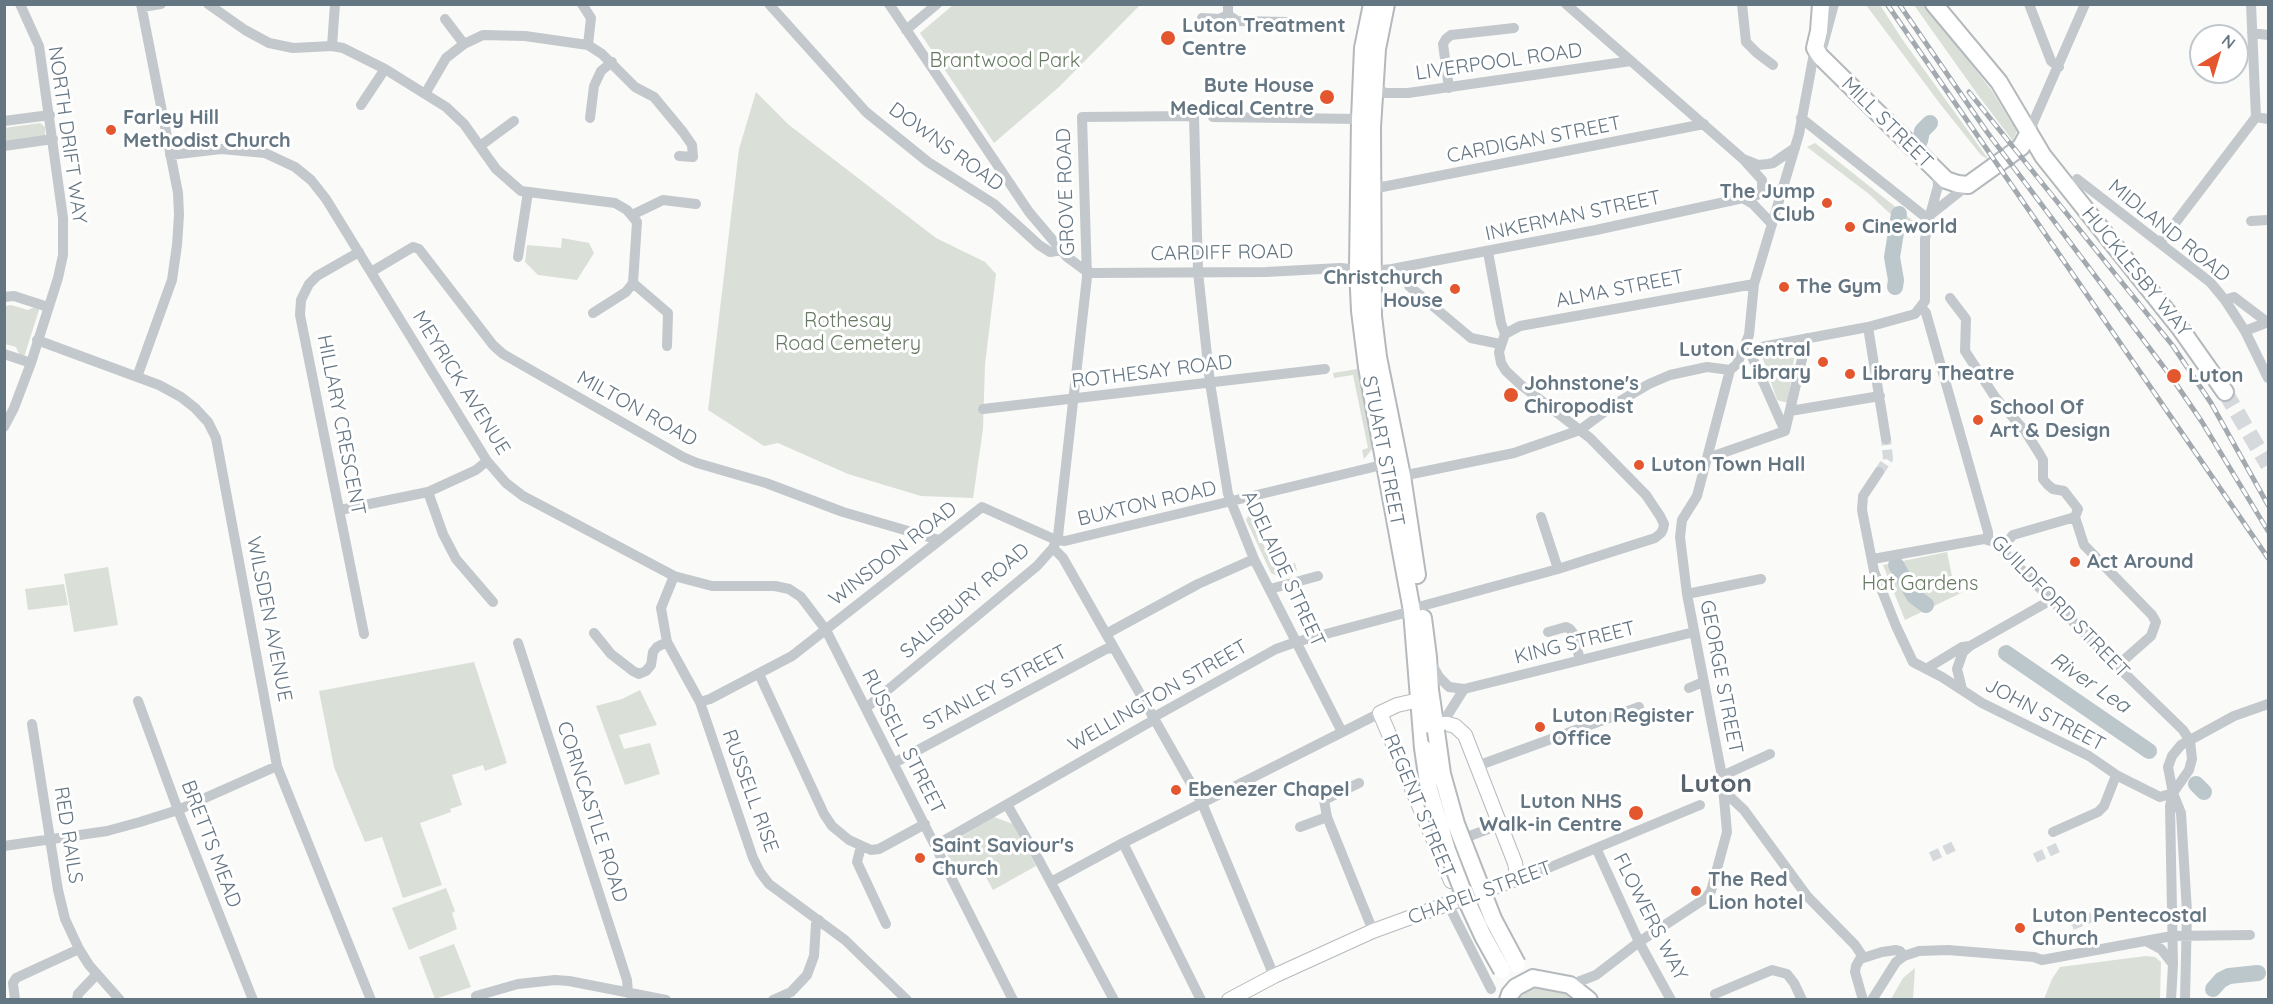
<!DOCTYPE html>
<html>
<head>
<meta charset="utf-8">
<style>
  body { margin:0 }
  #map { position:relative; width:2273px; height:1004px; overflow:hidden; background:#fafaf8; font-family:Quicksand,sans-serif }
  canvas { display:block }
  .frame { position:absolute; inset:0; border:6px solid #657683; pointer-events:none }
  .north { position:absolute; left:2189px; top:24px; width:60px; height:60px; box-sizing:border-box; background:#fff; border:2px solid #c1c8cd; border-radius:50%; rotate:38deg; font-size:16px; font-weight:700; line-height:24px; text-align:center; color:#657683 }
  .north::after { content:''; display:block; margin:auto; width:21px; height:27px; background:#e4572e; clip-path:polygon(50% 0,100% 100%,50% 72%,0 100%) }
</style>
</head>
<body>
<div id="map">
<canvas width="2273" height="1004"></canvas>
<div class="frame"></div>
<div class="north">N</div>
</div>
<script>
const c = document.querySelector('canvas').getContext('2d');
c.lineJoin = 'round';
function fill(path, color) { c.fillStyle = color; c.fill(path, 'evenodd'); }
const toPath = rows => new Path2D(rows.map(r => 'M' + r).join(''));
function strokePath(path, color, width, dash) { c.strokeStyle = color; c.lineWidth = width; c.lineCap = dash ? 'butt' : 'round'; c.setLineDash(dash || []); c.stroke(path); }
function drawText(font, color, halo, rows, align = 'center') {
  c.font = font + ' Quicksand,sans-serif'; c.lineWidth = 6; c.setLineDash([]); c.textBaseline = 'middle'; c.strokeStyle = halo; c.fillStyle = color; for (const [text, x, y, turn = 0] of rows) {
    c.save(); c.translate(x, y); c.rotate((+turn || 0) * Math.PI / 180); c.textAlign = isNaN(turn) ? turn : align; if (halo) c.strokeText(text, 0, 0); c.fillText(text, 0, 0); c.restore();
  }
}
fill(toPath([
  [953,5,953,4,1140,5,1059,87,994,143,920,33],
  [1866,5,1880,5,1902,39,1989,160,1981,155,1941,105],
  [1914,5,1925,5,1992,91,2017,131,2013,141,1978,95],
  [756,92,789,125,936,238,985,262,996,274,985,364,983,429,973,498,921,496,848,474,778,443,764,446,708,410,739,149],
  [40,123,45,127,45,136,5,144,4,128],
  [1815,143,1917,224,1915,237,1869,194,1807,147],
  [562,238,589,243,594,253,577,280,538,275,525,262,527,245,561,248],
  [11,305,28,310,37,306,40,307,24,357,20,356,16,347,5,344,5,306],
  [1762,356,1794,358,1788,403,1777,400],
  [1357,369,1361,375,1374,447,1364,459,1362,450,1368,448,1353,375,1334,378,1333,373],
  [1250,512,1259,543,1263,543,1270,560,1280,568,1295,563,1297,570,1295,572,1279,577,1271,573,1246,520],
  [1947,552,1953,581,1958,580,1963,592,1905,620,1883,565],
  [108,567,118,625,74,632,64,574],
  [64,584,68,605,28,610,25,589],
  [474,662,507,763,485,771,483,765,452,775,462,805,450,809,451,812,420,823,442,885,403,898,382,837,365,842,334,767,319,691],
  [640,690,657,725,619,735,624,749,650,743,660,774,625,785,596,706,622,699],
  [994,817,1013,824,1036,866,993,890,977,861,957,871,946,853,951,843],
  [446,888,455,911,452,913,457,929,409,950,392,908],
  [454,944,471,987,435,999,419,957],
  [2146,956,2155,957,2161,962,2160,999,2044,999,2052,979,2060,967],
  [1915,968,1913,999,1891,999,1903,978],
  [1536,986,1571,994,1578,1000,1518,1000,1528,989]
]), '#dadfd7');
strokePath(toPath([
  [1920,141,1922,131,1930,123],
  [1895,287,1896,280,1892,257,1899,214],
  [1896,565,1914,596,1926,605],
  [2006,653,2149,751],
  [2196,784,2204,792],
  [2213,989,2221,980,2229,976,2258,973]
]), '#bbc7cb', 16);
strokePath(toPath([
  [1879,472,1888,459,1886,439],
  [1931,857,1956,845],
  [2035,858,2059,847],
  [2072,925,2092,917]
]), '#d5d9db', 10, [10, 5]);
strokePath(toPath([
  [2225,392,2268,465]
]), '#d5d9db', 16, [16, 8]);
const major = toPath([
  [1419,700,1397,705,1380,713,1451,881],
  [1229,1000,1274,976,1373,931,1513,880,1517,875,1515,863,1465,735,1455,726,1448,724,1442,724,1436,731]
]);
const highway = toPath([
  [1372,4,1363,48,1360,119,1358,268,1360,311,1367,367,1412,611,1423,748],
  [1386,4,1377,49,1372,127,1373,316,1378,357,1402,476,1417,575],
  [1821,4,1819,31,1815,48,1820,56,1946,180,1958,184,1968,185,2021,147,2029,132],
  [1934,4,1999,82,2043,156,2180,328,2225,392],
  [1423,618,1428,657,1430,690,1436,731],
  [1508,1000,1510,994,1516,987,1533,978,1570,985,1589,1000]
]);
strokePath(major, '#b5babe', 16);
strokePath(highway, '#b4b9bd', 20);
strokePath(toPath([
  [208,4,245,30,269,43,293,48,332,46,343,48,385,69,446,107,464,124,496,169,521,191,615,203,627,210,637,222,633,283,626,292,593,313],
  [582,4,591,18,588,45],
  [769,4,866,112,928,162,994,204,1039,245,1050,252,1062,250],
  [889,4,1029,212,1067,257,1086,271,1093,273,1266,272,1340,268,1372,271,1392,269,1596,230,1757,195,1762,189,1762,180,1743,159],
  [1566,4,1743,159,1758,165,1768,164,1773,163,1795,148],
  [1742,4,1746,42,1757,53,1773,65],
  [2029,4,2051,61,2059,67],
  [142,7,161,4],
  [1228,15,1237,21,1288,22],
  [1202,18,1219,19,1228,15,1228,4],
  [445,19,464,44],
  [906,30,937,4],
  [2252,33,2268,35],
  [1823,45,1834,4],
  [332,46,335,4],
  [1374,86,1385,93,1408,93,1631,61],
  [1449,88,1443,44,1446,39,1451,35,1514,28],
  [425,94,446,58,464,44,483,35,525,36,588,45,602,54,635,87,654,97,683,132,692,145,693,157,679,156],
  [361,105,385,69],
  [1213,117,1360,119],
  [2256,117,2268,119],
  [590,118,594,86,601,71,612,62],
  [1801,118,1928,219],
  [4,121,50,115],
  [2029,132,2085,4],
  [4,146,53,139],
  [480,146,514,121],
  [170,155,221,149,265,153,295,167,311,180,326,199,487,461,506,483,523,496,674,576,712,586,775,586,789,589,801,597,826,630,1013,1000],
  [2077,179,2210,282,2225,300,2245,331,2268,378],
  [1372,181,1382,187,1704,124],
  [1744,199,1753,204,1772,224],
  [632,215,663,200,696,204],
  [1930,215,1938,186,1937,172],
  [2251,221,2268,220],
  [2160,243,2256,117,2251,4],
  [359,252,317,276,309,284,301,300,300,315,364,634],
  [1488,252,1501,323,1505,334],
  [518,257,528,192],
  [371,272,413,247,419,249,493,345,503,354,683,457,697,463,766,483,843,512,939,540],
  [633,283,668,313,667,346],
  [1409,286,1471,338,1500,344],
  [4,297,14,296,48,307],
  [1950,298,1966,319,1965,351,1995,397,2025,431,2039,453,2043,460,2043,479,2048,485,2053,489,2064,491,2078,509,2075,517,2084,545,2152,615,2156,622,2151,636,2117,666],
  [2225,300,2234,297,2267,322],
  [1921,307,1926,313,1988,532,1988,539],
  [1868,327,1886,439],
  [2245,331,2268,322],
  [37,340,159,385,181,397,195,408,208,422,216,438,277,766,371,1000],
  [1756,348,1868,327,1915,314,1925,301,1925,239,1930,215,1968,185],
  [4,354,31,363],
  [1752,357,1785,431],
  [1730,370,1697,496,1682,520,1680,537,1687,594,1722,776,1729,796,1744,810,1807,896,1855,945,1863,957],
  [1730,370,1737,364,1749,335,1754,284,1799,134,1815,48],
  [137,377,172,280,177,245,179,215,178,193,141,4],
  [983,409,1325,369],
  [1790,411,1880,396],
  [4,427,14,408,31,363,58,278,63,255,63,218,39,46,20,4],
  [1785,431,1807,338],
  [1708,458,1785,431],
  [1879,472,1863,496,1862,510,1874,571,1896,626,1913,662,1942,677,1982,703,2089,756,2118,776,2160,797,2173,793],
  [1402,476,1514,453,1580,430,1615,404,1649,384,1670,375,1707,367,1730,370],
  [428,492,443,534,456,559,493,602],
  [340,510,428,492,476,470,487,461],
  [1541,517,1558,569],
  [1053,548,1063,558,1202,803,1274,976],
  [2002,548,2013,535,2075,517],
  [1873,559,1984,539,1994,542,2117,666,2183,730,2190,741,2192,759,2189,770,2173,793,2170,806,2173,964,2171,1000],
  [674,576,661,608,667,642,700,702,753,858,760,872,769,884,845,940,907,1000],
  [1270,589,1318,576],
  [1687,594,1761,579],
  [1422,606,1558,569,1655,538,1661,533,1663,529,1664,524,1660,516,1646,495,1590,438,1521,385,1506,371,1501,363,1499,352,1505,334,1520,326,1754,284],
  [1548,632,1566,627,1570,629,1573,633,1580,660],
  [594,633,611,654,633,671,639,674,646,671,651,665,653,652,657,647,667,642],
  [1106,634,1198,584,1254,559],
  [518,643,627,980,628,993],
  [1430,661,1439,677,1449,687,1464,689,1694,632],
  [1926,669,1962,647,1970,646],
  [759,674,824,814,832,826,849,840,871,850,879,849,925,824],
  [1689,688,1703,682],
  [1962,689,1957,669,1963,652,1970,646,2051,600],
  [138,701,178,810,253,1000],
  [700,702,710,699,792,656,982,507,1056,540,1065,541,1386,464],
  [866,708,1037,566,1053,548,1058,536,1087,277,1082,117,1194,116,1198,272,1210,383,1228,494,1254,559,1342,732],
  [32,724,58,890,65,919,79,949,89,965,120,1000],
  [1442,724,1464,689],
  [894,763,1106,649,1114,648],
  [1477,766,1639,707],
  [1006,806,1009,808,1040,862,1114,1000],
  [1327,817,1373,931],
  [1300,827,1327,817,1324,800,1359,783],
  [2053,832,2098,812,2104,806,2115,778,2118,776],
  [1123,843,1201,1000],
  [936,845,1150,722,1154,717,1276,649,1296,642,1412,611],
  [4,846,107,831,140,822,178,810,277,766],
  [861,846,857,862,886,924],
  [1440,847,1499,825],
  [1597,850,1639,942,1671,1000],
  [1517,875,1529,876,1700,805],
  [1051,882,1123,843,1380,713],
  [1448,904,1491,989],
  [2146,941,2161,949,2172,963],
  [1570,985,1596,975,1639,942,1706,898,1711,891,1727,832,1722,776,1770,754],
  [1715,994,1772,970,1787,974,1794,983,1802,1000],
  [476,996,518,984,555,980,569,981,666,1000],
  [15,1000,13,983,16,978,79,949],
  [77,1000,78,994,97,974],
  [773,1000,791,992,807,975,814,956,816,924,819,920],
  [1863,1000,1855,972,1856,966,1860,959,1882,952,1896,950,1900,951,1904,956],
  [1872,1000,1896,962,1904,956,1919,951,1948,950,2034,957,2042,960,2172,936,2250,935],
  [2185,1000,2187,912,2181,813,2173,793,2168,767,2172,756,2181,745,2234,716,2268,704]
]), '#c3c8cc', 10);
strokePath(major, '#fff', 14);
strokePath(highway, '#fff', 16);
const rail = toPath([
  [1887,4,2268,558],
  [1899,4,1987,132,2172,378,2202,422,2268,531],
  [1969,92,2173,346,2211,403,2268,505]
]);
strokePath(rail, '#a2aab0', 5);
strokePath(rail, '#fff', 3, [9]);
const highwayBridge = toPath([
  [1436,731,1442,774,1456,824,1493,919,1517,964],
  [1423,748,1429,789,1447,850,1465,897,1483,936,1502,970]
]);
strokePath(highwayBridge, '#b4b9bd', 20, []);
strokePath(highwayBridge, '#fff', 16);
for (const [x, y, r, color] of [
  [1168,38,8,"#e4572e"],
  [1327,97,8,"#e4572e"],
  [111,130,6,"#e4572e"],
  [1827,203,6,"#e4572e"],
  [1850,227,6,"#e4572e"],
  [1784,287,6,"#e4572e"],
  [1455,289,6,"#e4572e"],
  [1823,362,6,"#e4572e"],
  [1850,374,6,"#e4572e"],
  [2174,376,8,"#e4572e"],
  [1511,395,8,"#e4572e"],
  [1978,420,6,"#e4572e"],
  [1639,465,6,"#e4572e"],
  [2075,562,6,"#e4572e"],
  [1540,727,6,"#e4572e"],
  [1176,790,6,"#e4572e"],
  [1636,813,8,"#e4572e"],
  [920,858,6,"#e4572e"],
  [1696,891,6,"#e4572e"],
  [2020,928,6,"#e4572e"]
]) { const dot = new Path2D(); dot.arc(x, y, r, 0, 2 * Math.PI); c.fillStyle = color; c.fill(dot); strokePath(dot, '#fff', 2); }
drawText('bold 20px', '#657683', '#fff', [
  ["Luton Treatment",1182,26],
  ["Centre",1182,49],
  ["Bute House",1314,86,"right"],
  ["Medical Centre",1314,109,"right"],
  ["Farley Hill",123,118],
  ["Methodist Church",123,141],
  ["The Jump",1815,192,"right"],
  ["Club",1815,215,"right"],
  ["Cineworld",1862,227],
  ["Christchurch",1443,278,"right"],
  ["House",1443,301,"right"],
  ["The Gym",1796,287],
  ["Luton Central",1811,350,"right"],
  ["Library",1811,373,"right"],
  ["Library Theatre",1862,374],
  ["Luton",2188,376],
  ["Johnstone's",1524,384],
  ["Chiropodist",1524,407],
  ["School Of",1990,408],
  ["Art & Design",1990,431],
  ["Luton Town Hall",1651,465],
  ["Act Around",2087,562],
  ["Luton Register",1552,716],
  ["Office",1552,739],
  ["Ebenezer Chapel",1188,790],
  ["Luton NHS",1622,802,"right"],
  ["Walk-in Centre",1622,825,"right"],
  ["Saint Saviour's",932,846],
  ["Church",932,869],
  ["The Red",1708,880],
  ["Lion hotel",1708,903],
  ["Luton Pentecostal",2032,916],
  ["Church",2032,939]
], 'left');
drawText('20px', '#687a64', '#fff', [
  ["Brantwood Park",1005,61],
  ["Rothesay",848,321],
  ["Road Cemetery",848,344],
  ["Hat Gardens",1920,584]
]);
drawText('20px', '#657683', '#fff', [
  ["LIVERPOOL ROAD",1499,62,-8],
  ["MILL STREET",1887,123,45],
  ["NORTH DRIFT WAY",67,135,82],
  ["CARDIGAN STREET",1534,140,-11],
  ["DOWNS ROAD",946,147,36],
  ["GROVE ROAD",1066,192,-92],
  ["INKERMAN STREET",1573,216,-12],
  ["MIDLAND ROAD",2169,231,39],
  ["CARDIFF ROAD",1222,253,-1],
  ["HUCKLESBY WAY",2136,272,51],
  ["ALMA STREET",1620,289,-11],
  ["ROTHESAY ROAD",1152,372,-7],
  ["MEYRICK AVENUE",461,383,58],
  ["MILTON ROAD",637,409,29],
  ["HILLARY CRESCENT",341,425,79],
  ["STUART STREET",1383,451,79],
  ["BUXTON ROAD",1147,504,-13],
  ["WINSDON ROAD",893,554,-38],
  ["ADELAIDE STREET",1283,569,65],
  ["SALISBURY ROAD",965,601,-41],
  ["GUILDFORD STREET",2060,607,46],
  ["WILSDEN AVENUE",269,619,79],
  ["KING STREET",1575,643,-14],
  ["GEORGE STREET",1721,677,79],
  ["STANLEY STREET",995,688,-28],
  ["WELLINGTON STREET",1158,696,-30],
  ["JOHN STREET",2045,715,28],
  ["RUSSELL STREET",903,742,63],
  ["RUSSELL RISE",750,791,70],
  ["REGENT STREET",1419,806,67],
  ["CORNCASTLE ROAD",592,812,72],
  ["RED RAILS",68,835,81],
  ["BRETTS MEAD",211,844,69],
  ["CHAPEL STREET",1480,893,-20],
  ["FLOWERS WAY",1650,917,63]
]);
drawText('italic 21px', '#60757c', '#fff', [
  ["River Lea",2090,683,34]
]);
drawText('bold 26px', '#57646e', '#fff', [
  ["Luton",1716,784]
]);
</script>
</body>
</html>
